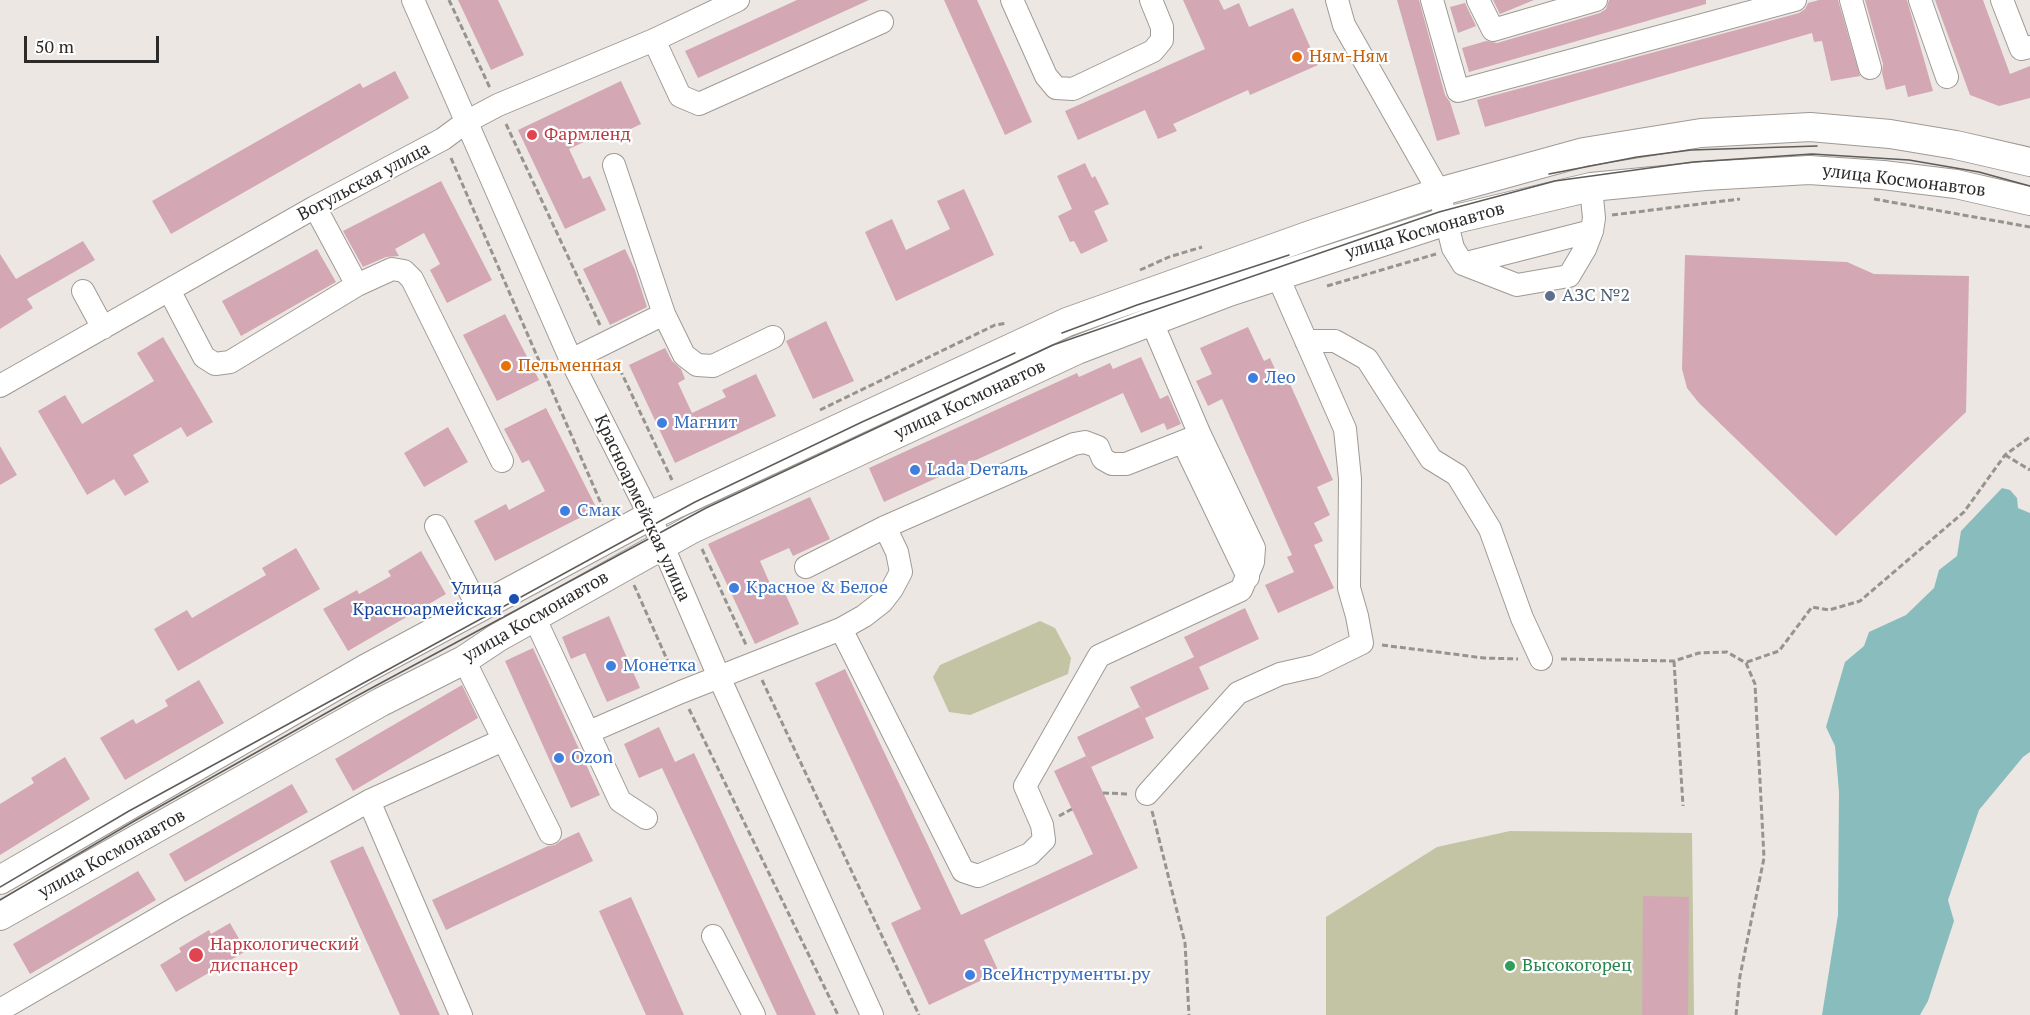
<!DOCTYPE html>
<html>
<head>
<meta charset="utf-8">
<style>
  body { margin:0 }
  #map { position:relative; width:2030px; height:1015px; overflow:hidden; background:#ece7e2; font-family:"PT Serif",serif }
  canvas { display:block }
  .scale { position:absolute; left:24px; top:36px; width:135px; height:27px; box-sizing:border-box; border:3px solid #2d2b29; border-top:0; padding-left:8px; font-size:18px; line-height:21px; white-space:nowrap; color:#2d2b29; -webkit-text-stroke:4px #fff; paint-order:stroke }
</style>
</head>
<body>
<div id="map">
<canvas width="2030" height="1015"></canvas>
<div class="scale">50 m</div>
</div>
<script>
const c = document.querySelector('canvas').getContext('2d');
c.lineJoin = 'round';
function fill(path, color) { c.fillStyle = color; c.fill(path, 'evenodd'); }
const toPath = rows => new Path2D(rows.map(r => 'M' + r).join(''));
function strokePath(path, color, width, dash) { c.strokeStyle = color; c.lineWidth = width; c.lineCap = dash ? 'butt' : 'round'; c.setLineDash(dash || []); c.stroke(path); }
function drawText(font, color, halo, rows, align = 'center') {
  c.font = font + ' "PT Serif",serif'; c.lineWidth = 4.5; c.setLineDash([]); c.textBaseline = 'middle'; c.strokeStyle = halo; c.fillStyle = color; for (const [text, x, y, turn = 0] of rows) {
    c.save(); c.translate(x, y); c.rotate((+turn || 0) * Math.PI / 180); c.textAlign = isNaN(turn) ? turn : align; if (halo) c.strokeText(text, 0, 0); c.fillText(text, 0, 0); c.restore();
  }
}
fill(toPath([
  [1040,621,1055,628,1071,658,1068,674,970,715,949,712,933,677,940,665],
  [1510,831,1692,833,1694,1015,1326,1015,1326,917,1437,847]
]), '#c2c4a4');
fill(toPath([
  [2002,488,2010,490,2017,498,2018,508,2030,513,2030,752,2023,757,1979,810,1948,900,1954,921,1928,1001,1920,1015,1822,1015,1838,915,1839,792,1835,746,1826,727,1845,662,1864,646,1869,632,1906,615,1934,588,1939,570,1957,556,1961,531]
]), '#89bdbd');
fill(toPath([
  [458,0,498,0,524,55,491,70],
  [797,0,869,0,698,78,685,51],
  [944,0,977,0,1032,122,1005,135],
  [1183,0,1219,0,1224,10,1239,3,1249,27,1293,8,1318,65,1250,95,1248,90,1173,124,1177,131,1158,139,1145,110,1078,140,1065,111,1205,49],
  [1397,0,1419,0,1445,95,1450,102,1460,134,1437,141],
  [1493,0,1534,0,1500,14],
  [1609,0,1706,0,1706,4,1469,72,1462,48,1486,41,1497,43,1600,13,1606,9],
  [1819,0,1838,0,1860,76,1831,81,1822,41,1814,42,1812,33,1485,127,1477,100,1799,13,1805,9,1808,3],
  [1865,0,1907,0,1933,91,1908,97,1905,85,1886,90,1882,73,1883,64],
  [1935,0,1983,0,2010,74,2030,66,2030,98,1999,106,1970,95],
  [1465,3,1476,26,1458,33,1450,7],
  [395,71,409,98,171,234,152,201,360,83,363,88],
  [621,81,641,124,606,141,603,133,569,149,583,179,590,176,606,210,565,229,518,130],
  [1085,163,1092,178,1095,176,1109,204,1094,211,1108,241,1081,254,1074,241,1070,242,1058,216,1072,209,1057,176],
  [441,181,492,280,447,303,430,270,440,264,424,233,395,249,399,256,386,257,363,267,343,231],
  [964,189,994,255,896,301,865,232,892,219,906,250,950,229,937,201],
  [83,241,95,260,27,299,33,308,0,329,0,254,16,279],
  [317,249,336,282,241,336,222,301],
  [625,249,635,270,647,307,610,325,583,269],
  [1685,255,1847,262,1874,274,1969,276,1966,412,1836,536,1699,403,1687,388,1682,369],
  [505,314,539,380,497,401,463,335],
  [826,321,854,381,813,399,786,341],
  [1248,327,1264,361,1270,358,1279,378,1286,375,1333,480,1317,487,1330,515,1314,523,1323,541,1314,545,1334,588,1278,613,1265,585,1294,572,1287,557,1292,555,1222,399,1208,406,1196,381,1212,374,1200,348],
  [163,337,213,422,187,437,181,427,133,455,149,482,125,496,114,479,87,495,38,411,65,395,82,424,154,381,137,353],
  [665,348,672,361,681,369,685,379,678,383,692,413,726,397,722,390,756,374,776,416,675,463,629,365],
  [1141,357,1160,399,1168,395,1181,424,1167,430,1164,423,1141,433,1123,393,884,502,869,468,1077,373,1079,377,1110,363,1113,369],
  [546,408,597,509,495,561,474,521,506,504,509,510,545,491,529,460,522,463,504,429],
  [448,427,468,462,424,487,404,453],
  [0,446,17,475,0,485],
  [810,497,830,539,793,556,789,548,760,561,775,595,784,591,799,624,755,644,708,544],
  [296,548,320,589,178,671,154,629,187,610,192,618,266,575,262,568],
  [421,551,446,594,348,651,323,609,357,590,359,594,391,576,388,571],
  [1245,608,1259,639,1199,667,1209,689,1145,718,1130,687,1194,657,1184,637],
  [609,616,640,688,607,702,585,653,571,659,562,637],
  [533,648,600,795,571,808,505,661],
  [845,669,961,915,1093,854,1054,771,1086,756,1138,868,984,940,999,972,929,1005,891,923,921,909,815,683],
  [199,680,224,723,125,780,100,738,133,719,136,724,168,706,165,700],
  [462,685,478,718,353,791,335,759],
  [1140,707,1154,738,1091,767,1077,737],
  [659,727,675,762,694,753,816,1015,777,1015,662,768,639,778,624,744],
  [65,757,90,799,0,855,0,804,34,783,31,778],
  [292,784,308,812,185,882,169,854],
  [579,832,593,861,446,930,432,900,548,846,555,845,562,840],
  [363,846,440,1015,400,1015,330,861],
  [138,871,156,900,30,974,13,944],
  [1643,896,1689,897,1688,1015,1642,1015],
  [631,897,684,1015,646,1015,599,911],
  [230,923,246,951,176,992,160,965,181,952,179,948,209,930,211,934]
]), '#d3a8b4');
const minor = toPath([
  [413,0,571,360,650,516,719,677,872,1015],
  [1012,0,1046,76,1056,88,1073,89,1153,51,1162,40,1162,27,1151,0],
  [1337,0,1344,25,1439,192,1453,248,1463,264,1517,285,1569,276,1585,249,1592,231,1594,218,1591,187],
  [1432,0,1458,91,1795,0],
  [1478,0,1493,30,1596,0],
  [1851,0,1870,68],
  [1920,0,1947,77],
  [2002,0,2021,49,2030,47],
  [654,40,680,96,699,104,882,22],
  [614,165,664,314,684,355,697,365,713,366,773,337],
  [315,207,357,285],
  [1463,264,1592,231],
  [169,290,204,357,215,364,230,362,357,285,392,269,404,271,412,279,502,461],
  [83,291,103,328],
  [1306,341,1335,341,1367,359,1431,459,1457,475,1490,529,1522,618,1541,659],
  [571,360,664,314],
  [0,386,315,207,443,139,466,122,498,105,654,40,738,0],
  [1183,442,1248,577],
  [436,526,479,609],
  [806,567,885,527,1074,444,1085,442,1098,447,1103,459,1112,464,1126,464,1200,435],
  [535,619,620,801,646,818],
  [841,629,963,871,978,876,1030,854,1044,840,1042,825,1025,786,1099,656,1241,590,1253,562,1254,548,1200,435,1151,320],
  [464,660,550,833],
  [589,732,681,692,841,629,864,616,882,602,892,589,901,572,897,552,885,527],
  [1147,794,1238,693,1280,674,1315,666,1362,643,1357,616,1349,588,1350,479,1345,429,1278,277],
  [369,801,461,1015],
  [713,936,754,1015],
  [0,1010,176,908,369,801,503,740]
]);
const major = toPath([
  [0,880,365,669,650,516,1067,322,1313,234,1439,192,1584,152,1701,133,1810,127,1890,134,1956,145,2030,162],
  [0,916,381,702,464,660,497,638,692,529,1077,350,1229,292,1447,221,1591,187,1705,176,1809,170,1883,175,1956,184,2030,201]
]);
strokePath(minor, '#9f9a95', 24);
strokePath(major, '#9f9a95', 30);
strokePath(toPath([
  [449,0,490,88],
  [506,124,600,325],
  [451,158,606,515],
  [1874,199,2030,227],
  [1612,215,1740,199],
  [1140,270,1169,257,1202,247],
  [1327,286,1436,254],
  [616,361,672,480],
  [820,410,995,325,1007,323],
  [2005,455,2030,470],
  [702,549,747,647],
  [634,585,673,673],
  [1382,645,1484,658,1518,659],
  [1561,659,1674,661,1699,653,1727,652,1746,663,1755,684,1764,858,1740,976,1736,1015],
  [1674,661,1683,806],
  [1747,662,1779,651,1812,607,1829,610,1860,601,1964,512,2005,455,2030,437],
  [762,680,919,1015],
  [689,709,838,1015],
  [1103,793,1128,794],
  [1152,811,1185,943,1189,1015],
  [1059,816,1072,809]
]), '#97938f', 3, [6, 3]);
strokePath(minor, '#fff', 22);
strokePath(major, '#fff', 28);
strokePath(toPath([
  [1549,174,1637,157,1691,150,1817,146],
  [1062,333,1137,305,1289,255],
  [0,887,129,811,695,502,862,422,1015,353],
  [0,900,136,820,353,698,706,508,1053,345,1439,212,1555,181,1693,162,1812,154,1909,160,1979,172,2030,186]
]), '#5f5c59', 1.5);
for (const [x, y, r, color] of [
  [1297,57,6,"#e8710a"],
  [532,135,6,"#e0444e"],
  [1550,296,6,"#5c6f8a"],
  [506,366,6,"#e8710a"],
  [1253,378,6,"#3f7fe0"],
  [662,423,6,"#3f7fe0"],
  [915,470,6,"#3f7fe0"],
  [565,511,6,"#3f7fe0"],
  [734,588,6,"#3f7fe0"],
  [514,599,6,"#1a4fb4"],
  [611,666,6,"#3f7fe0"],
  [559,758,6,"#3f7fe0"],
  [196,955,8,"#e0444e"],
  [1510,966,6,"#2e9e5b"],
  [970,975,6,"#3f7fe0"]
]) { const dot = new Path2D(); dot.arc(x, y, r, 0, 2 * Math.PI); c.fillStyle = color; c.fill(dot); strokePath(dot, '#fff', 2); }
drawText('18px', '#c56008', '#fff', [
  ["Ням-Ням",1309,57],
  ["Пельменная",518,366]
], 'left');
drawText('18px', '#be3a42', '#fff', [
  ["Фармленд",544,135],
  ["Наркологический",210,945],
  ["диспансер",210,966]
], 'left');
drawText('18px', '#2d2b29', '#fff', [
  ["улица Космонавтов",1904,181,7],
  ["Вогульская улица",364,182,-28],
  ["улица Космонавтов",1425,231,-16],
  ["улица Космонавтов",970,400,-25],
  ["Красноармейская улица",642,508,65],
  ["улица Космонавтов",536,617,-30],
  ["улица Космонавтов",112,854,-29]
]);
drawText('18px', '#4e5e75', '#fff', [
  ["АЗС №2",1562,296]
], 'left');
drawText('18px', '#366cbe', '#fff', [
  ["Лео",1265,378],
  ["Магнит",674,423],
  ["Lada Dеталь",927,470],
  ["Смак",577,511],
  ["Красное & Белое",746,588],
  ["Монетка",623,666],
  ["Ozon",571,758],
  ["ВсеИнструменты.ру",982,975]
], 'left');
drawText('18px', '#164399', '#fff', [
  ["Улица",502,589],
  ["Красноармейская",502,610]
], 'right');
drawText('18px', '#27864d', '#fff', [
  ["Высокогорец",1522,966]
], 'left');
</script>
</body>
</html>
